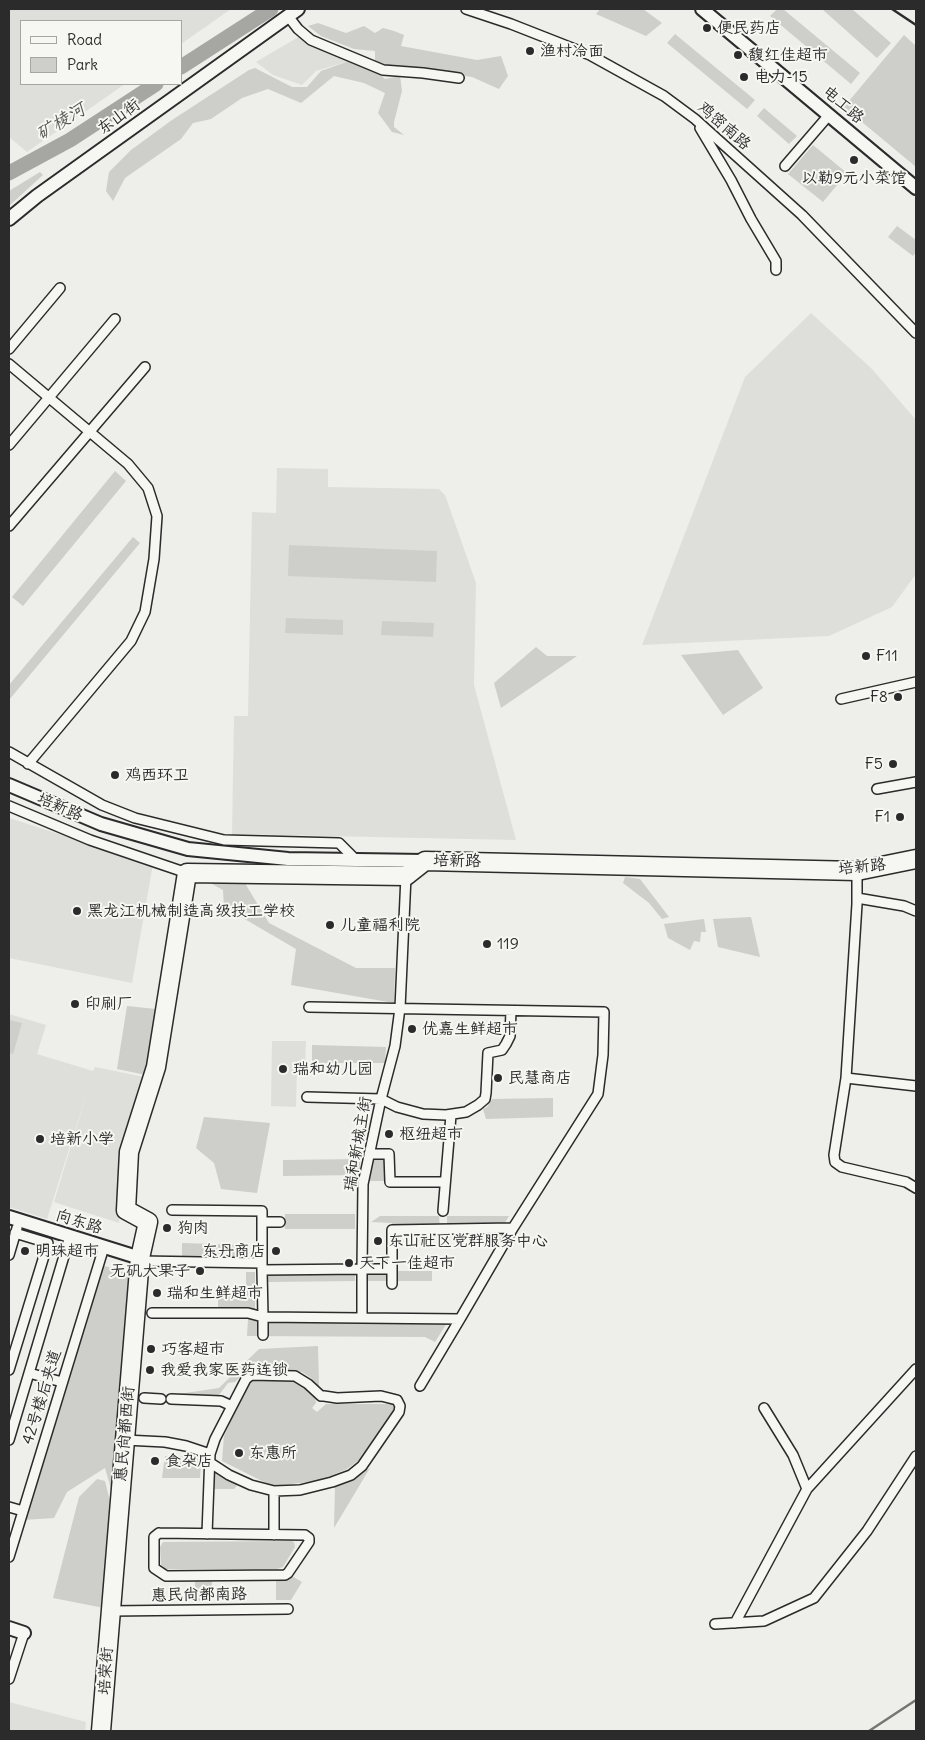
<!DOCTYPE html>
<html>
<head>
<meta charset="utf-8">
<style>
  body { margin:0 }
  #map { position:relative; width:925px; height:1740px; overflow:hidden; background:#eeeeea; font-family:Delius,sans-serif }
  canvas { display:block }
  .frame { position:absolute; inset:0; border:10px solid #2b2b2b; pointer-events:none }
  .legend { position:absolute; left:20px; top:20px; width:162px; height:65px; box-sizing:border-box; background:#f6f6f2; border:1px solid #a5a5a2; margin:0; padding:6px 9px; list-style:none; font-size:15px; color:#2b2b2b }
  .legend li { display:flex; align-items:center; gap:10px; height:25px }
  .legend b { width:25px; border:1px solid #a5a5a2 }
</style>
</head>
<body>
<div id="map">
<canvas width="925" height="1740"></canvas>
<div class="frame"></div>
<ul class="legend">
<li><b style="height:6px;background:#f6f6f2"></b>Road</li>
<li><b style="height:14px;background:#cececa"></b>Park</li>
</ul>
</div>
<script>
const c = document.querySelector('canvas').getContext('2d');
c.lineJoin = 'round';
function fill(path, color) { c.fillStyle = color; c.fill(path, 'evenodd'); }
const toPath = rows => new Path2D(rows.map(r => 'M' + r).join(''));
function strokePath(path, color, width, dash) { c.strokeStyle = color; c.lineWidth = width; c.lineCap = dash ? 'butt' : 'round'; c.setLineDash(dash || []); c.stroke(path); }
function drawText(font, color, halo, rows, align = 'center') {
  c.font = font + ' Delius,"LXGW WenKai TC",sans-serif'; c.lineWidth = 4; c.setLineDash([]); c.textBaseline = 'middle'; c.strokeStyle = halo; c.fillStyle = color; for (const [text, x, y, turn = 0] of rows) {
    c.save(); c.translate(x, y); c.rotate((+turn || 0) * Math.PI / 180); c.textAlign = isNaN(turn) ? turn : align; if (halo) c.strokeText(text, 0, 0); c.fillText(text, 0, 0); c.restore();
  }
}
fill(toPath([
  [9,9,231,9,181,44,181,21,21,21,21,84,125,84,27,152,9,137],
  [307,32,349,61,316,71,302,85,273,75,256,62],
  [811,313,872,369,916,420,916,574,892,607,829,636,642,645,745,377],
  [277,468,328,469,328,487,439,489,445,495,476,583,474,685,516,840,232,834,234,716,248,716,252,512,276,513],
  [9,818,153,864,132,983,9,958],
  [9,1014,46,1025,37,1054,93,1071,95,1067,149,1078,125,1151,119,1223,54,1202,89,1086,47,1219,9,1207],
  [272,1041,306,1041,305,1069,297,1070,296,1107,271,1106],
  [9,1702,86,1722,85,1731,9,1731]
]), '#dededb');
fill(toPath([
  [600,9,643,9,662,23,646,36,596,14],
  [777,9,783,9,860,73,851,84,770,16],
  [822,9,852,9,891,43,877,58],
  [318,23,346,33,364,26,375,33,383,28,394,31,404,35,401,46,477,60,501,56,508,76,499,89,472,77,422,69,393,67,375,61,375,51,354,49,321,36,308,26],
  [675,34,755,100,747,109,667,43],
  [904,35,916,46,916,167,844,107],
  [352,60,373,68,385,79,400,76,402,91,394,122,394,127,404,135,392,132,378,113,385,93,364,83,334,76,301,103,268,89,242,98,211,119,193,123,181,139,125,178,113,201,106,191,109,172,131,150,172,120,249,70,255,68,292,87,307,87,321,71],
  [764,108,797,136,789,144,757,116],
  [813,145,847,173,823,202,788,174],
  [40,172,43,175,9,206,9,191],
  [897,226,916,240,916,252,913,256,888,237],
  [115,471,126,481,23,606,12,597],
  [133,537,140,543,9,700,9,685],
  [289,545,437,551,436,582,288,576],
  [286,618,343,620,343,635,285,633],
  [382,621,434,623,433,637,381,635],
  [536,647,547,656,577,656,501,708,494,683],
  [738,650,763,688,723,715,681,655],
  [625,877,640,879,669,917,662,919,649,903,623,883],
  [203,879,243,880,269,923,356,968,395,968,394,1003,291,985,296,949,224,907,223,890],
  [751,917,760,957,718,947,713,919],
  [704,919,706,932,701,932,700,942,694,941,690,950,668,938,664,924],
  [127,1006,156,1009,146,1075,117,1069],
  [9,1020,22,1023,13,1054,9,1053],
  [312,1045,386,1047,385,1063,312,1063],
  [553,1098,553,1117,486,1119,483,1109,487,1107,492,1099],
  [204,1117,270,1123,257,1193,221,1189,214,1163,196,1148],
  [360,1159,360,1175,283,1176,283,1160],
  [372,1159,385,1159,385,1181,367,1181],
  [285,1214,355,1214,355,1229,285,1229],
  [380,1216,439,1216,440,1227,392,1227,392,1223,371,1222],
  [447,1216,509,1216,503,1226,447,1226],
  [182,1243,248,1245,248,1259,182,1258],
  [101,1265,129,1273,133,1277,114,1490,111,1489,105,1468,67,1492,54,1518,23,1520],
  [390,1271,390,1281,363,1281,363,1272],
  [394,1271,432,1271,432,1281,394,1281],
  [246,1272,255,1272,255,1309,218,1309,218,1296,246,1296],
  [267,1273,355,1273,355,1281,267,1282],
  [248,1319,447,1323,435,1342,425,1337,247,1336],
  [318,1346,319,1387,311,1378,302,1372,245,1372,235,1382,228,1383,219,1395,172,1395,219,1388,259,1349],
  [252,1379,297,1380,309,1386,315,1397,316,1403,312,1408,317,1412,326,1404,392,1404,395,1407,395,1412,367,1454,347,1469,318,1481,272,1486,222,1461,224,1436,249,1381],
  [165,1456,196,1456,201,1464,200,1478,162,1478],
  [213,1468,239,1483,234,1489,212,1489],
  [370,1468,334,1528,335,1486,347,1482],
  [97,1479,105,1481,110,1501,104,1608,53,1598,79,1497],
  [291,1541,294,1542,295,1547,283,1567,277,1569,165,1569,161,1565,160,1547,163,1542],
  [292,1576,302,1582,291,1600,276,1600,276,1580,286,1580],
  [195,1580,212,1581,211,1600,195,1601]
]), '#cececa');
strokePath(toPath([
  [869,1731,916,1700]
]), '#757573', 2.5);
strokePath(toPath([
  [181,67,271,9],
  [9,173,70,140,156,84]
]), '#a6a6a3', 15);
const street = toPath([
  [466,9,511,24,590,55,664,96,695,119,802,215,916,333],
  [288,16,298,29,311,40,383,70,423,73,459,78],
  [700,128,731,180,751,219,776,261,776,270],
  [785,166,829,115],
  [9,349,60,288],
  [9,364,128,464,148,488,157,516,154,559,145,612,131,641,28,764],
  [9,445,115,319],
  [9,526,145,367],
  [841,699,916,682],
  [9,752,102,805,135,818,224,840,339,843,356,860],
  [877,789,916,782],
  [9,806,90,840,187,873],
  [857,871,857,904,846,1078,834,1155,835,1162,842,1167,906,1182,916,1188],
  [857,898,904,906,916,911],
  [846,1078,916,1086],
  [307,1097,381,1099,397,1107,423,1114,446,1115,466,1112,478,1105,485,1099,486,1093,488,1053,502,1050,506,1044,510,1036,511,1011],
  [369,1154,389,1154,390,1182,445,1182],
  [172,1210,262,1211,262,1263],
  [443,1211,451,1115],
  [262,1222,280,1222],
  [9,1255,17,1228],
  [140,1261,262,1263,262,1270,362,1269,363,1184,381,1099,395,1046,400,1008,406,876],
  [262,1270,263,1317,460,1319,513,1228,598,1094,603,1055,604,1012,309,1007],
  [392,1284,392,1230,513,1228],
  [152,1313,248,1313,263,1317,263,1335],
  [362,1318,362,1269,392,1269],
  [9,1370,48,1243,15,1233],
  [29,1373,62,1382],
  [420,1386,460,1319],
  [144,1398,161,1399],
  [171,1399,221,1401,232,1406],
  [764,1408,793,1455,807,1489],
  [9,1440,70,1236],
  [125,1440,165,1442,186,1446,210,1454],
  [209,1462,229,1475,251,1485,274,1491,274,1535],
  [9,1507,23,1511],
  [159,1533,305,1535,309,1538,309,1542,288,1573,285,1575,166,1576,154,1568,154,1537,159,1533],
  [207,1534,210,1454,215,1439,246,1379,251,1375,295,1376,308,1384,321,1396,324,1396,337,1398,381,1396,397,1400,400,1406,399,1412,362,1466,351,1475,332,1482,300,1490,274,1491],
  [9,1557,104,1247],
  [110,1611,288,1609],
  [735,1623,807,1489,916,1369],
  [715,1624,764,1621,814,1598,867,1531,916,1456],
  [9,1679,24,1633]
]);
const secondary = toPath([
  [702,9,916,188],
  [9,219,37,196,298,9],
  [9,785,101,824,188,849,288,859,425,861],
  [9,1217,140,1258],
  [9,1628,24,1633]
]);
const highway = toPath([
  [101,1731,140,1258,148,1222,126,1210,129,1152,156,1067,187,873,406,876,425,861,857,871,916,859]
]);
strokePath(street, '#2b2b2b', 12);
strokePath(secondary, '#2b2b2b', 16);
strokePath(highway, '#2b2b2b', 21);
strokePath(street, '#f6f6f2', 9);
strokePath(secondary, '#f6f6f2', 12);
strokePath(highway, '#f6f6f2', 18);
strokePath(toPath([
  [892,9,916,25]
]), '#2b2b2b', 2.5);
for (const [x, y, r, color] of [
  [707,28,5,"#2b2b2b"],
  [530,51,5,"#2b2b2b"],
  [738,55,5,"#2b2b2b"],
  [744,77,5,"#2b2b2b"],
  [854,160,5,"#2b2b2b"],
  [866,656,5,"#2b2b2b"],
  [898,697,5,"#2b2b2b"],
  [893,764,5,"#2b2b2b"],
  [115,775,5,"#2b2b2b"],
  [900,817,5,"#2b2b2b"],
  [77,911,5,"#2b2b2b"],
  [330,925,5,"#2b2b2b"],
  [487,944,5,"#2b2b2b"],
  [75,1004,5,"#2b2b2b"],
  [412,1029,5,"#2b2b2b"],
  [283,1069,5,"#2b2b2b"],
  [498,1078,5,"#2b2b2b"],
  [389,1134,5,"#2b2b2b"],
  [40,1139,5,"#2b2b2b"],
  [167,1228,5,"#2b2b2b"],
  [378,1241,5,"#2b2b2b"],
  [25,1251,5,"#2b2b2b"],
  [276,1251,5,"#2b2b2b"],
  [349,1263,5,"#2b2b2b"],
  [200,1271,5,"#2b2b2b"],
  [157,1293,5,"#2b2b2b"],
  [151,1349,5,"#2b2b2b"],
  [150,1370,5,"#2b2b2b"],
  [239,1453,5,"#2b2b2b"],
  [155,1461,5,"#2b2b2b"]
]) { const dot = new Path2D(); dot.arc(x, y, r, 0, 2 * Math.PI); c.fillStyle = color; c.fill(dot); strokePath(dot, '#f6f6f2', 2); }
drawText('16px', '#2b2b2b', '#f6f6f2', [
  ["便民药店",717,28],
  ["渔村冷面",540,51],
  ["馥红佳超市",748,55],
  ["电力-15",754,77],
  ["以勒9元小菜馆",854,178,"center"],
  ["F11",876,656],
  ["F8",888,697,"right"],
  ["F5",883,764,"right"],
  ["鸡西环卫",125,775],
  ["F1",890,817,"right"],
  ["黑龙江机械制造高级技工学校",87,911],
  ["儿童福利院",340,925],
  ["119",497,944],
  ["印刷厂",85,1004],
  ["优嘉生鲜超市",422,1029],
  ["瑞和幼儿园",293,1069],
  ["民慧商店",508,1078],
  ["枢纽超市",399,1134],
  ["培新小学",50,1139],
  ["狗肉",177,1228],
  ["东山社区党群服务中心",388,1241],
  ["明珠超市",35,1251],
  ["东丹商店",266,1251,"right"],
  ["天下一佳超市",359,1263],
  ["无矾大果子",190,1271,"right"],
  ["瑞和生鲜超市",167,1293],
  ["巧客超市",161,1349],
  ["我爱我家医药连锁",160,1370],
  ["东惠所",249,1453],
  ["食杂店",165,1461]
], 'left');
drawText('16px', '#2b2b2b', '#f6f6f2', [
  ["电工路",843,105,40],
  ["东山街",119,117,-36],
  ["鸡密南路",724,126,41],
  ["培新路",60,807,23],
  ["培新路",457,861,1],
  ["培新路",862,867,-6],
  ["瑞和新城主街",358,1144,-80],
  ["向东路",79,1222,17],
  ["42号楼后夹道",42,1397,-73],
  ["惠民尚都西街",125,1434,-85],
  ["惠民尚都南路",199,1595,-1],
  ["培荣街",106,1671,-86]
]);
drawText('italic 18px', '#565655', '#f6f6f2', [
  ["矿棱河",61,122,-31]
]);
</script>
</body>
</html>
